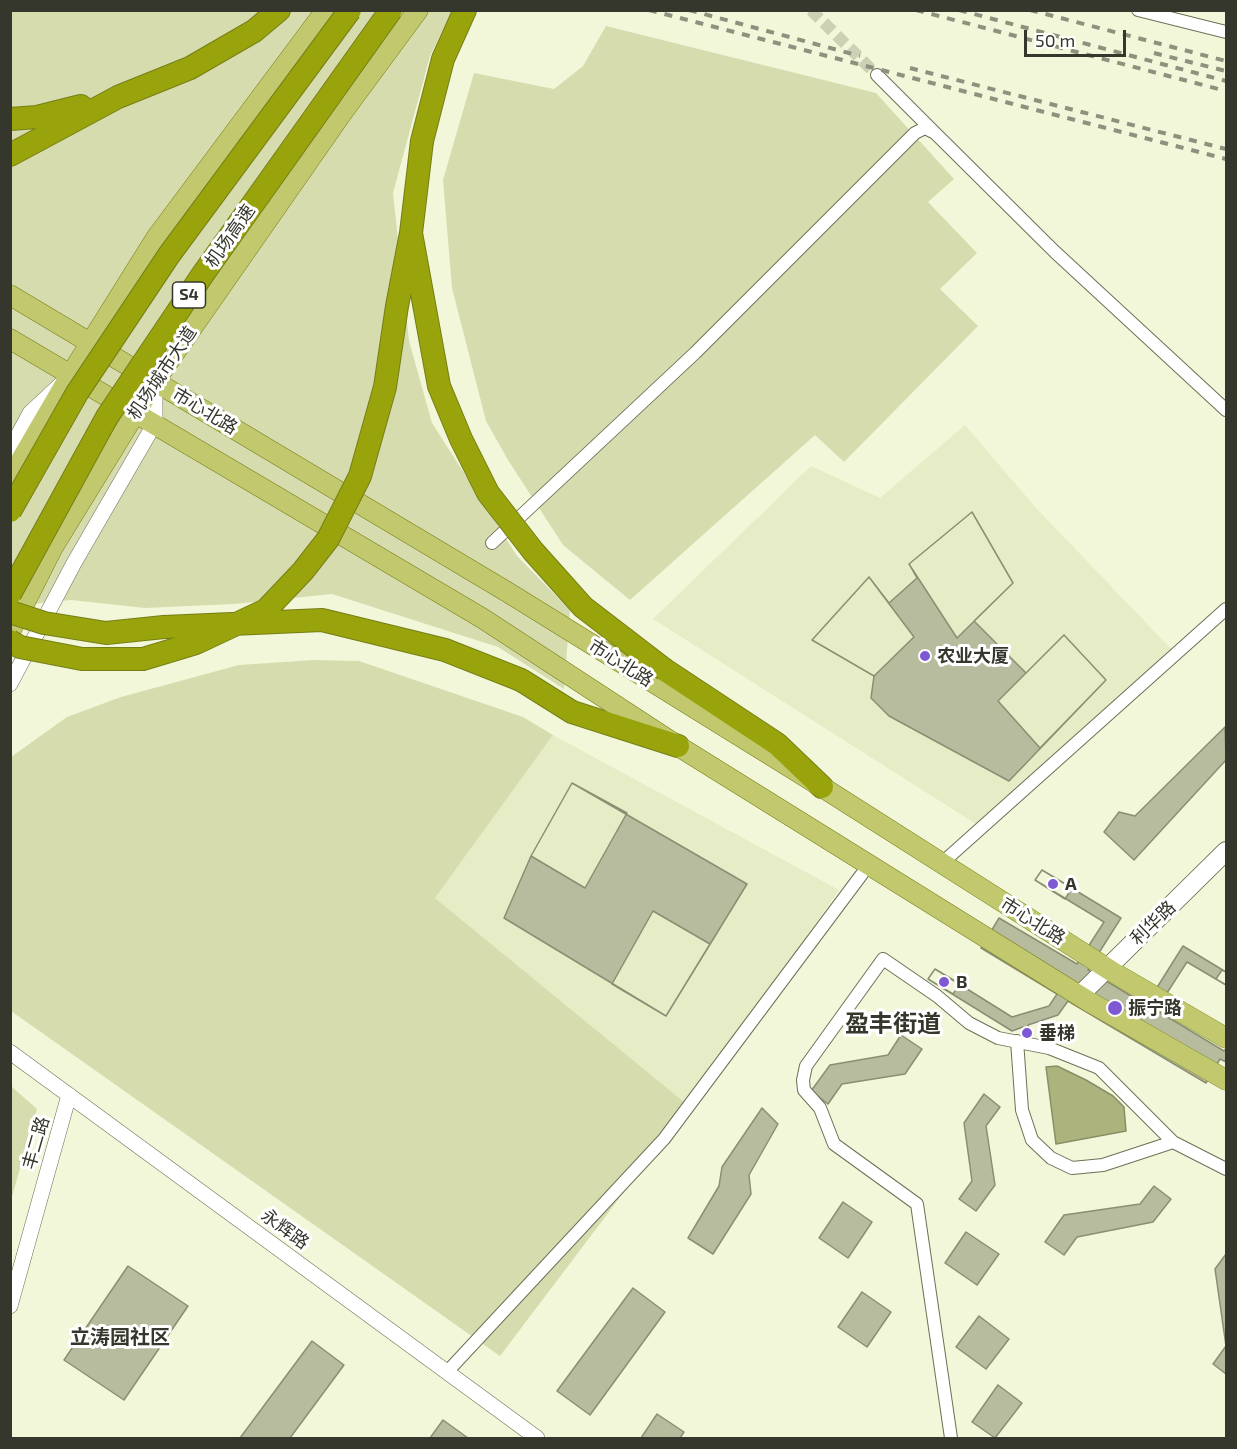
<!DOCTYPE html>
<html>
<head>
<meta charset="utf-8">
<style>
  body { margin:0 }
  #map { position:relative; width:1237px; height:1449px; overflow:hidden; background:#f2f7d9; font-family:"Exo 2",sans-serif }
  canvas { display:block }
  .frame { position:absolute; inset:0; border:12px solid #35372c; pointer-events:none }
  .scale { position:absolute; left:1024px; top:30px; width:102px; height:27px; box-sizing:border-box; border:3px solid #35372c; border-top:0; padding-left:8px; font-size:18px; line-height:21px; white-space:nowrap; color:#35372c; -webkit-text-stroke:4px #fff; paint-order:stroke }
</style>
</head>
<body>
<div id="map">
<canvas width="1237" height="1449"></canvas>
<div class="frame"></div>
<div class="scale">50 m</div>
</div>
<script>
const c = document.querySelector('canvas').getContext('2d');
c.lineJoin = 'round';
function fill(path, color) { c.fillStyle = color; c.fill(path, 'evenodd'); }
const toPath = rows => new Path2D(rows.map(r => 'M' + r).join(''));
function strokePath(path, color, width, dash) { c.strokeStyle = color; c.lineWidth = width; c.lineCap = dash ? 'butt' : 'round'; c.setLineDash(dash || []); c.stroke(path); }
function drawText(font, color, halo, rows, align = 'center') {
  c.font = font + ' "Exo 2","Noto Sans SC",sans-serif'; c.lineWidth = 6; c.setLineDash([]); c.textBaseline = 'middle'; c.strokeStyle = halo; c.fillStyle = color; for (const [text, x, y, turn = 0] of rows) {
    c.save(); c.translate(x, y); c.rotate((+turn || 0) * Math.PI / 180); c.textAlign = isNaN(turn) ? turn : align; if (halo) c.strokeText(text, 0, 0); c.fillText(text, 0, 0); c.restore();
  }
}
fill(toPath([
  [965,425,1036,508,1175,653,979,826,653,619,811,466,880,498],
  [553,735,839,890,689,1106,435,898]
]), '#e6ecc6');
fill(toPath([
  [10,11,452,11,430,56,393,193,409,341,432,423,517,556,570,610,564,689,498,647,332,594,234,604,145,608,71,600,11,606],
  [606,26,876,93,954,179,928,202,977,253,940,289,978,326,844,462,815,435,630,600,563,545,508,460,486,421,452,288,443,180,474,73,554,89,583,66],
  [314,660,359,661,523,717,553,735,435,898,689,1106,500,1356,11,1011,11,757,67,717,121,697,239,665],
  [11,1086,37,1109,11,1200]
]), '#d6dcae');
const water = toPath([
  [1057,1066,1086,1080,1113,1096,1124,1107,1126,1131,1056,1144,1046,1067,1057,1066]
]);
fill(water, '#acb37d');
strokePath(water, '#888e65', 1.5);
const building = toPath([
  [972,512,1013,583,974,621,1026,673,1064,635,1106,680,1009,781,889,716,871,698,874,676,812,640,869,577,889,603,917,578,909,564,972,512],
  [972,512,1013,583,957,638,909,564,972,512],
  [869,577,914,637,874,676,812,640,869,577],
  [1064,635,1106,680,1040,748,998,701,1064,635],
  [1225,727,1226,760,1134,860,1104,832,1119,812,1135,816,1225,727],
  [572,783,627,813,585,888,531,856,572,783],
  [572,783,747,884,666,1016,504,918,531,856,572,783],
  [1042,870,1121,918,1088,970,1146,1005,1183,946,1226,972,1226,985,1187,962,1156,1010,1224,1051,1226,1049,1226,1062,1220,1059,1206,1083,1068,1001,1058,1015,1028,1025,1031,1036,1025,1038,1023,1027,1012,1031,928,979,935,969,1012,1017,1049,1006,1057,994,981,948,999,918,1077,964,1104,922,1035,880,1042,870],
  [1042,870,1072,888,1065,899,1035,880,1042,870],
  [653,911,710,944,666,1016,612,984,653,911],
  [935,969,960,984,953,994,928,979,935,969],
  [1222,970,1226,972,1226,985,1216,979,1222,970],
  [901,1035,922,1049,905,1074,842,1084,828,1104,811,1091,830,1065,888,1055,901,1035],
  [984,1094,1000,1107,986,1126,995,1185,976,1211,959,1199,972,1181,964,1123,984,1094],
  [762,1108,778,1124,749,1175,751,1194,713,1254,688,1238,719,1186,722,1167,762,1108],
  [1154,1186,1171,1199,1153,1222,1077,1237,1064,1255,1045,1242,1064,1215,1140,1204,1154,1186],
  [843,1202,872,1222,848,1258,819,1238,843,1202],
  [966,1232,999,1254,977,1285,945,1263,966,1232],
  [1226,1254,1226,1374,1213,1364,1226,1346,1215,1269,1226,1254],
  [128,1266,188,1306,124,1400,64,1360,128,1266],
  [633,1288,665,1312,590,1415,557,1391,633,1288],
  [862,1292,891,1312,867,1347,838,1327,862,1292],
  [979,1316,1009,1339,986,1369,956,1347,979,1316],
  [312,1341,344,1365,290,1438,240,1438,312,1341],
  [998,1385,1022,1403,995,1438,972,1422,998,1385],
  [657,1414,684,1432,680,1438,641,1438,657,1414],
  [443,1420,468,1438,430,1438,443,1420]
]);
fill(building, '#b7bc9f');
strokePath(building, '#8a8e73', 1.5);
strokePath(toPath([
  [811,10,877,75]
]), '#ccd1b6', 12, [12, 6]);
const minor = toPath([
  [1138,10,1226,32],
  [877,75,934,132],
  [492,543,695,353,915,133,925,128,935,133,1055,252,1226,410],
  [942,863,1226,609],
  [1017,1041,1022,1110,1032,1140,1051,1158,1072,1168,1103,1165,1173,1142],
  [447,1372,664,1139,862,874],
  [951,1438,917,1204,834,1144,820,1108,804,1090,803,1080,806,1066,883,959,937,996,969,1023,998,1038,1049,1048,1099,1068,1173,1142,1226,1169]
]);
const tertiary = toPath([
  [10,450,30,413,60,385],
  [10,684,74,563,155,423,155,381],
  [10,1052,537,1438],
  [10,1306,69,1095]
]);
const secondary = toPath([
  [1080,995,1226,851]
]);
const primary = toPath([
  [10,295,509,593,822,787,1116,974,1226,1038],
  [10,339,482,618,678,746,1088,1001,1226,1080],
  [10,479,71,374,156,238,326,10],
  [10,632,53,547,155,381,342,113,418,10]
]);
const motorway = toPath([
  [10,119,37,117,81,106],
  [422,141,443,59,465,10],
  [10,155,118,97,190,68,254,31,279,10],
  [665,670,777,744,822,787],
  [521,680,572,712,678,746]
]);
strokePath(minor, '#6d7157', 14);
strokePath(tertiary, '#6d7157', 16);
strokePath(secondary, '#6d7157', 20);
strokePath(primary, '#767e17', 21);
strokePath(motorway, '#767e17', 24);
strokePath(minor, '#fff', 12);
strokePath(tertiary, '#fff', 15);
strokePath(secondary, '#fff', 18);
strokePath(primary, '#c2c86d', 20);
strokePath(motorway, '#99a40c', 22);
strokePath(toPath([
  [649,10,1226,159],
  [689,10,860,56],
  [916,10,1226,91],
  [959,10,1226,81],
  [1030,10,1226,61],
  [1154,53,1226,71],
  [910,68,1226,149]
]), '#8e917d', 4, [8, 8]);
const motorwayBridge = toPath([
  [422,141,411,233,439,386,461,439,488,493,533,551,583,607,665,670],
  [10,511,77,393,169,255,350,10],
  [10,594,107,417,203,274,391,10],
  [10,612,44,623,106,633,164,627,322,620,445,650,521,680],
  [10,641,20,647,82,659,143,659,196,643,266,610,303,571,328,539,360,476,385,387,397,306,411,233]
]);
strokePath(motorwayBridge, '#767e17', 24, []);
strokePath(motorwayBridge, '#99a40c', 22);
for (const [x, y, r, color] of [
  [925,656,6,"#7f59d3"],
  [1053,884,6,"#7f59d3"],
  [944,982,6,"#7f59d3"],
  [1115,1008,8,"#7f59d3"],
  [1027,1033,6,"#7f59d3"]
]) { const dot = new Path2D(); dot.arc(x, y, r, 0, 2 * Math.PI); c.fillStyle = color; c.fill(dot); strokePath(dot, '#fff', 2); }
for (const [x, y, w] of [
  [189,295,33]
]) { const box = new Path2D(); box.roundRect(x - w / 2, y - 13, w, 26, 4.5); c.fillStyle = '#fff'; c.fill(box); strokePath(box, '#35372c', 1.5); }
drawText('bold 16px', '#35372c', null, [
  ["S4",189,295]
]);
drawText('18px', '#35372c', '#fff', [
  ["机场高速",230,236,-55],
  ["机场城市大道",162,373,-56],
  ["市心北路",205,411,31],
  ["市心北路",621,663,32],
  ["市心北路",1033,921,32],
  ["利华路",1153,923,-44],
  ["丰二路",36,1143,-74],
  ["永辉路",285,1229,36]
]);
drawText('bold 18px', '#35372c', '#fff', [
  ["农业大厦",937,656],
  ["A",1065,884],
  ["B",956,982],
  ["振宁路",1128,1008],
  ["垂梯",1039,1033]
], 'left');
drawText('bold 20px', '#35372c', '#fff', [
  ["立涛园社区",120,1337]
]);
drawText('bold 24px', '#35372c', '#fff', [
  ["盈丰街道",893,1024]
]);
</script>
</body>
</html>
